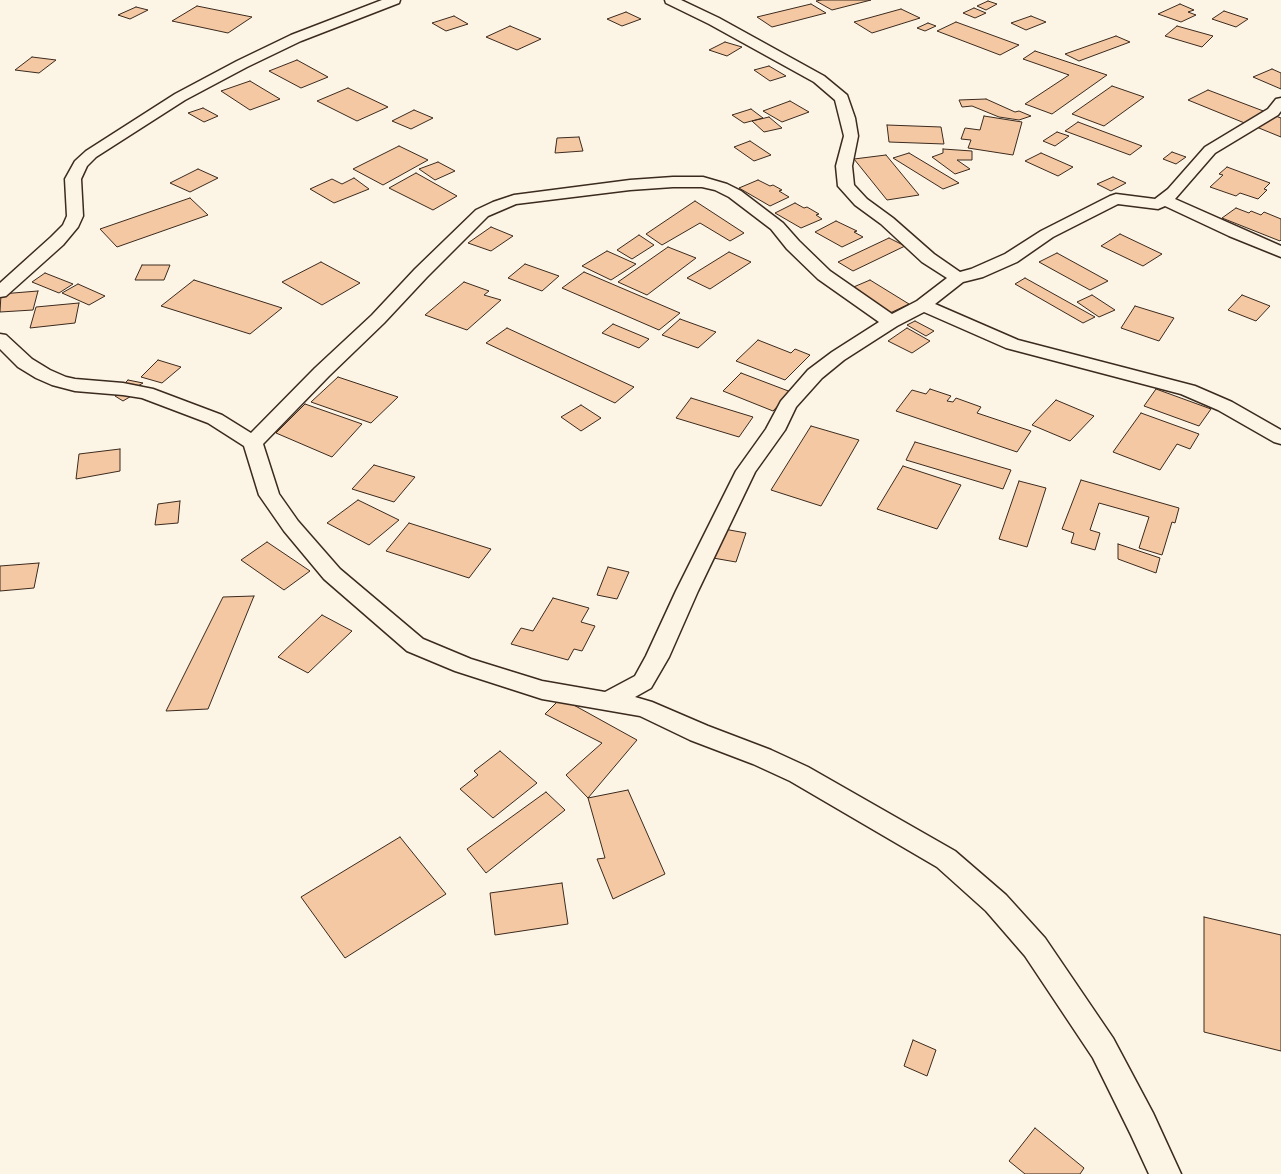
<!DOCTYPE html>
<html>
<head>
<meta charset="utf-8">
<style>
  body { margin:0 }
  canvas { display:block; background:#fcf5e5 }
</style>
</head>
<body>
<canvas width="1281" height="1174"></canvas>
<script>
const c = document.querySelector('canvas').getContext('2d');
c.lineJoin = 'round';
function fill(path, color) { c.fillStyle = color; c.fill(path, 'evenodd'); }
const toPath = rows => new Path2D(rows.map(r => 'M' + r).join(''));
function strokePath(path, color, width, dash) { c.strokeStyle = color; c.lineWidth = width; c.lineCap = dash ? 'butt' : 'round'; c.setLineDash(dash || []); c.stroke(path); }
const building = toPath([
  [821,0,871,0,832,10,816,1,821,0],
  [988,1,997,4,986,10,977,6,988,1],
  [811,4,826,13,772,27,757,17,811,4],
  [1180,4,1194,10,1188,12,1196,15,1181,22,1158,14,1180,4],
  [197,6,252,17,228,33,172,21,197,6],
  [136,7,148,10,130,19,118,15,136,7],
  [974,8,986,13,975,18,963,13,974,8],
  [901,9,920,18,872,33,854,22,901,9],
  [1224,11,1248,19,1236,27,1212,19,1224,11],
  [626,12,641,19,622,26,607,19,626,12],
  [454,16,468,24,446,31,432,23,454,16],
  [1031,16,1046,22,1026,30,1011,23,1031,16],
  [956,22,1019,45,1000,55,937,31,956,22],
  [928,23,936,26,925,31,917,28,928,23],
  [510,26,541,39,517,50,486,37,510,26],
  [1177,26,1213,36,1202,47,1165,36,1177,26],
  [1116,36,1130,42,1079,61,1065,54,1116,36],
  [725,42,742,47,727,56,709,50,725,42],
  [1035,51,1107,75,1052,114,1025,104,1069,75,1023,59,1035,51],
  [32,57,56,60,39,73,15,70,32,57],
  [297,60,328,77,301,88,269,71,297,60],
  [769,66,786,76,770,81,754,70,769,66],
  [1272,69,1281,73,1281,89,1253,77,1272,69],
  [250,81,280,99,250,110,221,91,250,81],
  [1112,86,1144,97,1104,126,1072,114,1112,86],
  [348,88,388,107,357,121,317,101,348,88],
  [1208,90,1266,112,1247,124,1188,100,1208,90],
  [986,99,1015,112,1019,111,1031,116,1019,120,999,117,972,106,962,107,959,100,986,99],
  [790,101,809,112,782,122,763,111,790,101],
  [203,108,218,116,204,122,188,113,203,108],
  [751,109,763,118,744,123,732,115,751,109],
  [414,110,433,118,411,129,392,121,414,110],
  [1273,115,1281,118,1281,137,1254,126,1273,115],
  [984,116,1022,122,1013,155,968,148,971,140,961,139,965,128,980,130,984,116],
  [769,117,782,128,764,132,752,121,769,117],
  [1078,122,1142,146,1130,155,1065,131,1078,122],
  [887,125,941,127,944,144,889,142,887,125],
  [1057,132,1069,136,1055,146,1043,141,1057,132],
  [579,137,583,151,555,153,557,138,579,137],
  [750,141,771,155,754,161,734,147,750,141],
  [399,146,428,160,383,185,353,169,399,146],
  [943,149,972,151,972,160,957,160,970,169,955,174,932,157,943,153,943,149],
  [1172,152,1186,157,1176,164,1163,159,1172,152],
  [909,153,959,183,943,189,893,158,909,153],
  [1041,153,1073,167,1058,176,1025,161,1041,153],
  [886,155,919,195,887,200,854,159,886,155],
  [438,162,455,171,435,180,419,169,438,162],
  [1227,167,1270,183,1264,189,1267,190,1258,199,1240,193,1236,196,1210,187,1223,175,1219,174,1227,167],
  [198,169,218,178,190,192,170,183,198,169],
  [416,173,457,196,433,210,389,188,416,173],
  [1113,177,1126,183,1111,191,1097,184,1113,177],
  [354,178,369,189,334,203,310,189,332,179,342,184,354,178],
  [758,180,770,186,773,185,782,190,779,191,789,197,770,206,739,188,758,180],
  [190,198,208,215,117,247,100,229,190,198],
  [695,201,744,233,730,241,700,223,662,245,646,234,695,201],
  [795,203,804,208,807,207,819,214,816,215,822,219,801,228,775,213,795,203],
  [1236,208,1249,213,1251,211,1261,215,1264,212,1281,219,1281,240,1280,241,1222,218,1236,208],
  [836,221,857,231,854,232,863,237,842,247,815,232,836,221],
  [491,227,513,236,491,251,468,243,491,227],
  [1120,234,1162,254,1143,266,1101,246,1120,234],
  [639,235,654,245,632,259,617,250,639,235],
  [889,238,905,246,853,271,838,262,889,238],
  [668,247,696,258,647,295,618,282,668,247],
  [607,251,636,264,611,280,582,266,607,251],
  [729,252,751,262,710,289,687,278,729,252],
  [1057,253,1108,281,1090,290,1039,262,1057,253],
  [321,262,360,283,322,305,282,282,321,262],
  [525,264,559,276,542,291,508,278,525,264],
  [142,265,170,265,164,280,135,280,142,265],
  [584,272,680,313,659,330,562,288,584,272],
  [45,273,73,284,59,293,32,282,45,273],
  [1025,278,1095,317,1083,323,1015,284,1025,278],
  [194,280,282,308,250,334,161,306,194,280],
  [870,280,909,304,888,314,849,289,870,280],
  [464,282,489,291,484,295,501,300,467,330,425,315,464,282],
  [78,284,105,296,89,305,62,293,78,284],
  [38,291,33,310,0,312,1,294,38,291],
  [1092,295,1115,310,1099,317,1077,302,1092,295],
  [1242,295,1270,306,1256,321,1228,310,1242,295],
  [79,303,75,323,30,328,36,307,79,303],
  [1135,306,1174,318,1159,341,1121,328,1135,306],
  [680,319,716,332,698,348,662,335,680,319],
  [915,321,934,331,926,336,907,325,915,321],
  [613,324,649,339,639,348,602,333,613,324],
  [507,328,634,387,615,403,486,343,507,328],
  [907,328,930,341,912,353,888,341,907,328],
  [758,340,791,353,795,349,810,355,785,380,736,361,758,340],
  [158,360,181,367,162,383,141,377,158,360],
  [741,373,791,392,773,411,723,391,741,373],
  [338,377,398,397,371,423,311,402,338,377],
  [128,380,143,383,136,387,122,386,128,380],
  [123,389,133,395,123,401,115,396,123,389],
  [930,389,951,396,947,401,953,402,956,398,981,407,977,413,1031,431,1017,452,896,411,912,390,926,394,930,389],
  [1156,389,1211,409,1199,426,1144,406,1156,389],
  [691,398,753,417,739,437,676,418,691,398],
  [1056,400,1094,416,1070,441,1032,425,1056,400],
  [305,404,362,424,332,457,276,433,305,404],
  [581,405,601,418,581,431,561,417,581,405],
  [1141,413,1199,434,1190,449,1177,444,1160,470,1113,452,1141,413],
  [811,426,859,440,821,506,771,490,811,426],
  [915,442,1011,470,1003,489,906,460,915,442],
  [120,449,120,471,76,479,79,454,120,449],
  [374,465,415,477,394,502,352,489,374,465],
  [903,466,961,485,937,529,877,509,903,466],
  [1081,480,1179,508,1175,523,1172,522,1162,555,1139,548,1149,517,1099,503,1090,530,1100,533,1095,550,1071,543,1074,533,1062,529,1081,480],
  [1019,481,1046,488,1027,547,999,539,1019,481],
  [358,500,399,520,369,545,327,523,358,500],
  [180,501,178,523,155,525,158,504,180,501],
  [409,523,491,549,469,578,386,551,409,523],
  [724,529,746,533,736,562,713,558,724,529],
  [267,542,310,571,284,590,241,560,267,542],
  [1118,544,1160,558,1156,573,1118,559,1118,544],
  [39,563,34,588,0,591,0,566,39,563],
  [608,567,629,572,617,599,597,595,608,567],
  [254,596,208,709,166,711,223,597,254,596],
  [553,598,589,608,581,622,595,626,582,651,574,649,568,660,511,644,521,628,533,631,553,598],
  [322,615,352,631,308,673,278,657,322,615],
  [561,698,637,740,588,798,566,775,602,743,545,714,561,698],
  [500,751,537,783,493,818,460,789,478,775,474,771,500,751],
  [628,790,665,874,613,899,597,859,605,858,588,798,628,790],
  [546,792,565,810,486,873,467,849,546,792],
  [400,837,446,894,345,958,301,897,400,837],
  [562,883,568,924,495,935,490,893,562,883],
  [1204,917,1281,935,1281,1051,1204,1032,1204,917],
  [913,1040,936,1050,927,1076,904,1066,913,1040],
  [1035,1128,1084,1168,1080,1174,1025,1174,1009,1161,1035,1128]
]);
fill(building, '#f4c8a3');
strokePath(building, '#3b2a1e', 1);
const minor = toPath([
  [382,0,400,0,399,3,301,41,247,67,185,100,96,157,87,166,81,179,83,216,78,227,63,245,6,296,0,297,0,283,51,237,63,225,67,216,65,179,75,161,86,151,175,94,237,61,291,35,382,0],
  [665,0,681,0,719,18,824,76,847,95,855,118,858,136,852,166,854,185,867,199,893,218,934,254,960,272,971,269,1005,254,1041,231,1110,196,1116,194,1155,199,1168,189,1205,147,1268,109,1276,99,1281,98,1281,111,1278,115,1215,153,1175,199,1281,246,1281,257,1229,236,1165,206,1158,209,1118,204,1053,237,1017,262,983,277,963,282,935,304,1018,340,1195,386,1232,402,1281,430,1281,444,1274,442,1218,410,1181,394,1006,348,924,312,897,326,844,360,822,378,796,407,785,430,755,472,698,591,669,657,651,688,635,697,652,702,708,726,771,750,808,767,955,851,1006,895,1045,938,1113,1038,1153,1113,1181,1174,1149,1174,1131,1135,1093,1058,1025,956,986,911,937,867,790,781,753,764,690,740,640,716,542,699,455,671,407,651,324,579,284,531,259,495,244,446,208,423,142,398,123,395,75,391,52,385,36,378,18,367,0,349,0,334,6,335,32,359,50,370,66,377,75,379,123,383,153,389,222,415,251,433,315,368,372,315,415,269,476,210,493,202,514,195,630,180,673,177,703,177,727,184,741,191,783,223,799,241,830,271,892,314,917,301,947,278,922,262,881,224,855,205,838,186,836,166,844,136,835,100,814,82,709,24,666,3,665,0],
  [673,187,702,187,715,190,729,197,771,229,787,249,818,279,879,322,832,352,808,370,781,401,766,429,736,471,676,591,646,656,635,676,605,692,542,681,471,659,423,639,340,569,298,521,279,494,263,444,329,376,384,323,427,277,488,216,516,204,630,190,673,187]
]);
strokePath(minor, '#3b2a1e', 3);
fill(minor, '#fcf5e5');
</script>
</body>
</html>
